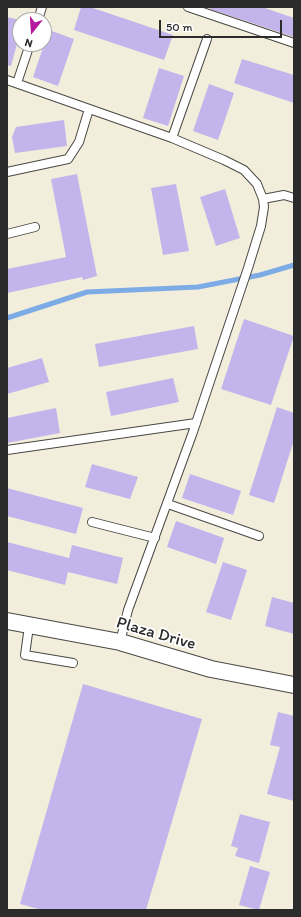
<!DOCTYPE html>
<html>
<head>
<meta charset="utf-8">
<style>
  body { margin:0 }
  #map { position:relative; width:301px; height:917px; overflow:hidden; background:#f3eedb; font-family:Itim,sans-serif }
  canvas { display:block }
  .frame { position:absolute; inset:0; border:8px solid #2b2b2b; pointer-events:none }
  .north { position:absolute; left:12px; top:12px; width:40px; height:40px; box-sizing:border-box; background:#fff; border:1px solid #aaa; border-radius:50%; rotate:197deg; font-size:11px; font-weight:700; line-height:16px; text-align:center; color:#2b2b2b }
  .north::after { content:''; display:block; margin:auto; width:14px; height:18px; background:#b5179e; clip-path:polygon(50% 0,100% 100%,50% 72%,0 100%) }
  .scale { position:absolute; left:159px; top:20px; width:123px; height:18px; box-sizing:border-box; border:2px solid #2b2b2b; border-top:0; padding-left:5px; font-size:12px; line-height:14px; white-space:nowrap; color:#2b2b2b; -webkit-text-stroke:3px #fff; paint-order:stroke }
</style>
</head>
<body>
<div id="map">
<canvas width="301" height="917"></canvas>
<div class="frame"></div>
<div class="north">N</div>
<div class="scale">50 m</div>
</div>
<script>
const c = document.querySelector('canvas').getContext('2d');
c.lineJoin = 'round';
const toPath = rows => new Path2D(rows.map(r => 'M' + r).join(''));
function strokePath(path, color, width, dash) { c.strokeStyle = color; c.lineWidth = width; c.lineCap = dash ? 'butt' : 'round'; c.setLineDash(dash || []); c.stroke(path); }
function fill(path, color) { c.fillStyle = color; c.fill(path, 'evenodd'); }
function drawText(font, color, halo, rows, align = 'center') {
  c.font = font + ' Itim,sans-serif'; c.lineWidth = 3.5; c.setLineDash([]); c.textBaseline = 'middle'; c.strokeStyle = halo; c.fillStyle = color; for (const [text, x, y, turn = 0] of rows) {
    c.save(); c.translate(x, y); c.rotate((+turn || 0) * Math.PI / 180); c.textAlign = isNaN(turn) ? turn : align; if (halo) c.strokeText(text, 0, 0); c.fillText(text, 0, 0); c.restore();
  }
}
strokePath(toPath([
  [7,318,87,292,198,287,260,275,294,265]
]), '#7cabe6', 5);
fill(toPath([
  [81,7,90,7,173,35,164,60,74,30],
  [211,7,262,7,294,18,294,37,210,9],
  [7,17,20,20,20,33,11,66,7,65],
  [49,30,74,39,58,86,33,77],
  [242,59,294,75,294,103,234,83],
  [159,68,184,76,168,126,143,118],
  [209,84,234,93,218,140,193,131],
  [64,120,67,146,15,153,12,137,16,127],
  [77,174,97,276,83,280,82,277,7,293,7,269,66,257,51,179],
  [176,184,189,251,163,255,151,188],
  [225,189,240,238,216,246,200,197],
  [244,319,294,336,271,405,221,389],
  [194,326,198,349,99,367,95,344],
  [42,358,49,382,7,394,7,368],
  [173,378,179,402,111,416,106,392],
  [277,407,294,413,294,440,274,503,249,495],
  [56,408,60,433,7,443,7,418],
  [92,464,138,477,130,499,85,487],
  [190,474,241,491,233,515,182,498],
  [7,488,83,508,76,534,7,516],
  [176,521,224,538,216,564,167,547],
  [7,542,69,558,72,545,123,558,117,584,68,572,65,585,7,570],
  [223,562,247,570,231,620,206,612],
  [272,597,294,603,294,634,265,626],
  [83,684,202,719,146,910,42,910,20,904],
  [278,712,294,716,294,801,267,794,280,747,270,745],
  [240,814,270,822,259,863,235,856,238,848,231,846],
  [250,866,270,872,259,910,239,905]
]), '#c3b5ec');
const service = toPath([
  [188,7,294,43],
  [38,20,42,7],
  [7,80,172,138,224,160,244,170,257,184,263,199,264,207,261,226,248,268,193,432,128,610,120,642],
  [17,83,30,44],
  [172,138,207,39],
  [7,172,68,159,79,142,89,109],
  [263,199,284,195,294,198],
  [7,234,35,227],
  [7,450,196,423],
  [168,504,259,536],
  [92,522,155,538],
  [29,626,25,655,73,663]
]);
const minor = toPath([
  [7,621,120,642,211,669,294,685]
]);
strokePath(service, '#494845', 10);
strokePath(minor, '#494845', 18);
strokePath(service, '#fff', 8);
strokePath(minor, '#fff', 16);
drawText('17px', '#2b2b2b', '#fff', [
  ["Plaza Drive",156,634,16]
]);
</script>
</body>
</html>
